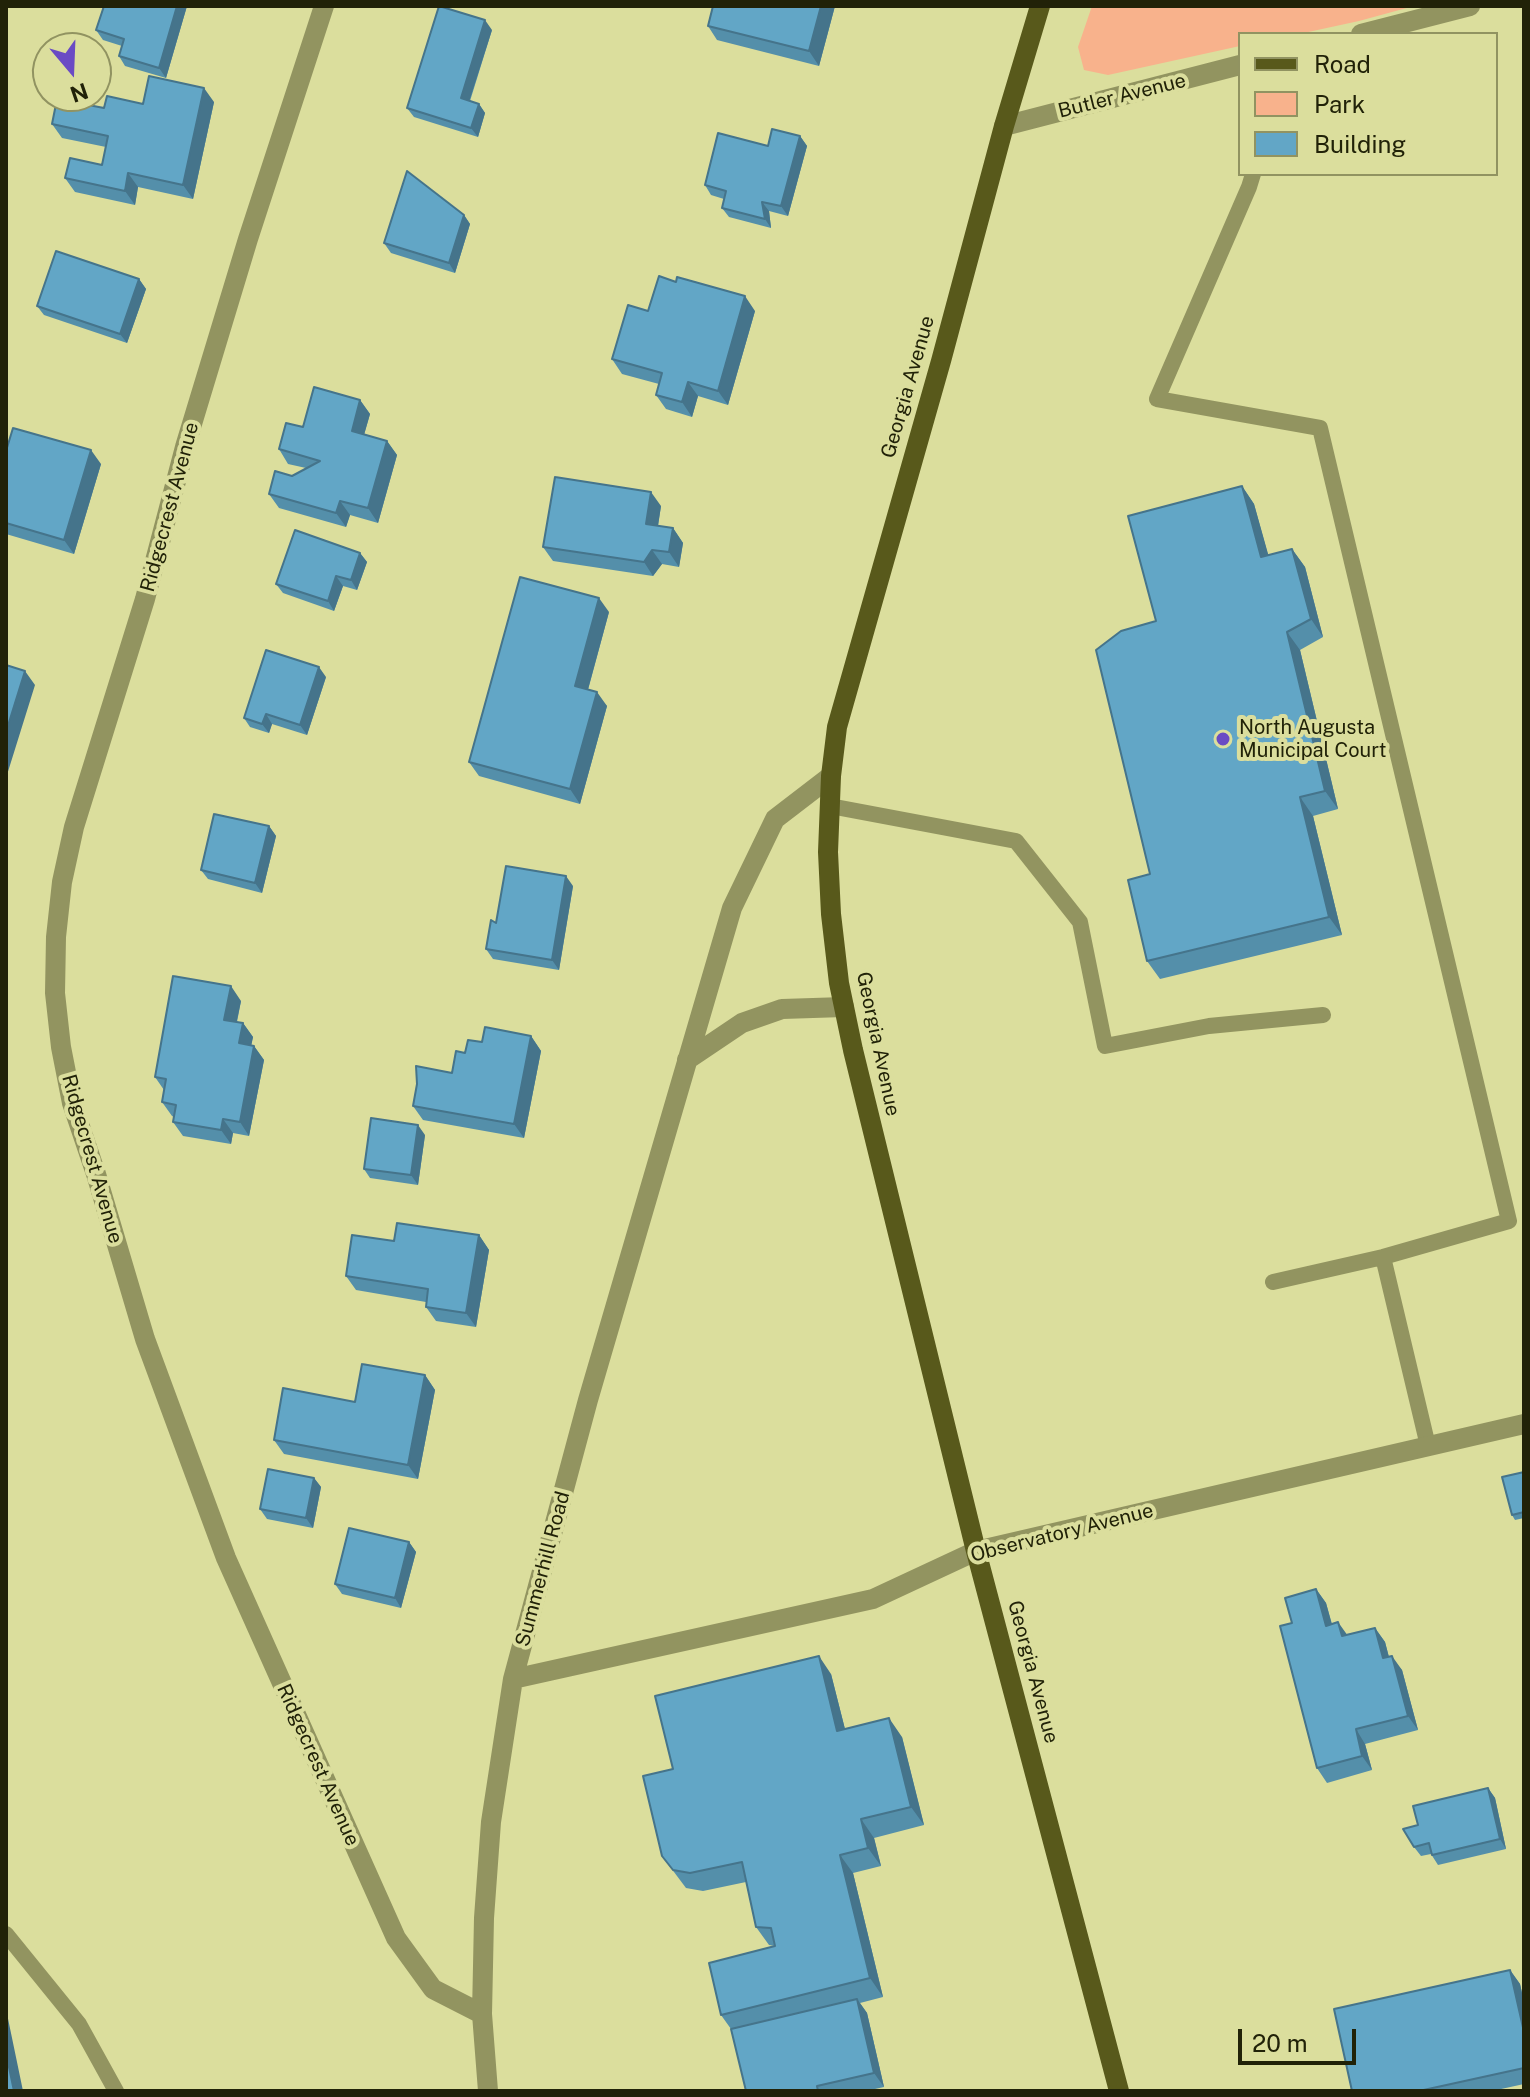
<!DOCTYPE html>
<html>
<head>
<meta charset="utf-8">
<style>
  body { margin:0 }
  #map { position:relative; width:1530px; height:2097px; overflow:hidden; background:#dbde9d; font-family:"Public Sans",sans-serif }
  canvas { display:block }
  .frame { position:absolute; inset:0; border:8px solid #212208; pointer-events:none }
  .legend { position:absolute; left:1238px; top:32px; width:260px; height:144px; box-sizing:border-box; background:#dbde9d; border:2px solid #919361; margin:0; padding:10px 14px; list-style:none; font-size:24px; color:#212208 }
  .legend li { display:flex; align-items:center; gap:16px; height:40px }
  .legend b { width:40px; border:2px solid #919361 }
  .north { position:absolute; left:32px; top:32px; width:80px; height:80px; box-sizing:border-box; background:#dbde9d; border:2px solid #919361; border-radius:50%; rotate:161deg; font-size:22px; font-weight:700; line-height:32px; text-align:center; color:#212208 }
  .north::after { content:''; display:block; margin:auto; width:28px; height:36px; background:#6a4bc4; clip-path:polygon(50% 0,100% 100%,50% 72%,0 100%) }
  .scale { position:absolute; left:1238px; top:2029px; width:118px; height:36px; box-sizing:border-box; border:4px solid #212208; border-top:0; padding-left:10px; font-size:24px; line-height:28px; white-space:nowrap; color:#212208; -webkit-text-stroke:6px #dbde9d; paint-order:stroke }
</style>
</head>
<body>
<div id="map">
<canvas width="1530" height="2097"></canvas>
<div class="frame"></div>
<ul class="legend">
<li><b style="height:10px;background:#58591b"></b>Road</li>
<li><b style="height:22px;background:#f8b28c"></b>Park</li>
<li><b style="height:22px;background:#62a6c6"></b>Building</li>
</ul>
<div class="north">N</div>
<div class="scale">20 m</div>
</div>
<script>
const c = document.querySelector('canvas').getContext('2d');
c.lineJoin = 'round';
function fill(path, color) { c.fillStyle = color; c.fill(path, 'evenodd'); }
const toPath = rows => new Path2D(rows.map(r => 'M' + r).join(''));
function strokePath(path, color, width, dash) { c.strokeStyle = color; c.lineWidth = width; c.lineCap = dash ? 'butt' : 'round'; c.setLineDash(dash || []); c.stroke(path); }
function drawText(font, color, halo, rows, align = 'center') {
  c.font = font + ' "Public Sans",sans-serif'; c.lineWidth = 8; c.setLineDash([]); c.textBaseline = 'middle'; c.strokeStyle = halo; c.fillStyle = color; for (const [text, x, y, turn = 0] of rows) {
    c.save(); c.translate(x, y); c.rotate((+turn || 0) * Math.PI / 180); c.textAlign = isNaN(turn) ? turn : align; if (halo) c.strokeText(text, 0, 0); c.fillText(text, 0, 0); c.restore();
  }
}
fill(toPath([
  [1092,6,1414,6,1359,21,1299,34,1240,34,1240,46,1108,75,1084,70,1078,47]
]), '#f8b28c');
strokePath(toPath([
  [1253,174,1249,187,1157,399,1320,428,1509,1221,1383,1257,1273,1282],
  [830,806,1016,841,1080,922,1105,1046,1209,1026,1323,1015],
  [1383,1257,1428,1446],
  [6,1934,79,2024,116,2091]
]), '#929460', 16);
strokePath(toPath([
  [324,6,248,239,185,447,145,599,74,827,62,882,56,937,55,993,61,1047,72,1103,96,1174,145,1339,226,1558,396,1938,433,1989,482,2014],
  [1361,34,1470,6],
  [1004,126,1240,65],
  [687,1060,742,1023,782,1009,844,1007],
  [513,1679,873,1599,976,1551,1524,1424],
  [488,2091,482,2014,484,1918,491,1822,513,1679,588,1400,732,908,775,819,831,776]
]), '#929460', 20);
strokePath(toPath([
  [1040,6,1004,126,941,361,837,727,831,776,828,852,831,914,839,983,853,1050,976,1551,1119,2091]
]), '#58591b', 20);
fill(toPath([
  [187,6,166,78,125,66,119,56,122,46,103,40,96,30],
  [713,6,835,6,819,66,717,40,708,26],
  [492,30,470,101,479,104,485,113,478,137,414,117,407,108],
  [214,102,193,199,138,187,135,205,75,192,65,178,102,165,106,147,62,138,52,124,143,104],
  [800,136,807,146,788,216,769,211,771,228,729,217,722,208,724,199,711,195,705,185,768,146],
  [464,215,470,224,455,273,391,253,384,243],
  [139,279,146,289,127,343,44,315,37,306],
  [648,311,755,311,728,405,698,396,692,417,666,409,656,395,659,384,622,374,612,359],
  [360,400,370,414,364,435,387,441,397,455,378,523,350,515,346,527,279,508,269,494,306,468,288,464,279,449,303,427],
  [6,451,101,464,74,554,6,534],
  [1242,486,1254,504,1268,555,1292,549,1305,567,1323,637,1300,650,1338,809,1313,816,1342,935,1160,979,1147,961,1156,621],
  [661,506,658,526,673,528,683,543,679,567,662,564,653,576,553,561,543,547],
  [360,553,367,562,357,590,343,586,334,611,283,593,276,584],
  [609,612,588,690,607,706,580,804,479,776,469,762],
  [326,677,307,735,272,724,269,733,250,727,244,718],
  [269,826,276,836,262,893,208,879,201,870],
  [573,886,559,970,493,959,486,949],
  [241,1001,237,1022,243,1023,253,1037,251,1045,254,1046,264,1060,249,1136,233,1133,231,1144,183,1136,173,1122,174,1117,172,1116,162,1102,164,1090,155,1077],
  [531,1036,541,1051,524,1138,423,1120,413,1106,452,1073,465,1053,482,1042],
  [425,1135,418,1185,370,1178,364,1169],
  [479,1235,489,1250,476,1327,436,1321,426,1307,426,1302,356,1290,346,1276,394,1241],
  [425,1375,435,1390,418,1479,284,1454,274,1440],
  [1524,1472,1524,1518,1515,1520,1512,1515],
  [314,1478,321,1487,313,1528,267,1519,260,1509],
  [409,1542,416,1552,401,1608,342,1594,335,1584],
  [1316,1589,1326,1603,1332,1624,1347,1635,1375,1628,1385,1642,1389,1657,1402,1670,1418,1730,1365,1744,1372,1770,1327,1783,1317,1768,1292,1623],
  [831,1674,845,1729,902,1737,924,1825,874,1838,881,1866,853,1873,883,1997,860,2003,867,2013,884,2087,866,2091,746,2091,731,2029,721,2015,775,1946,769,1945,756,1927,746,1882,703,1891,686,1888,662,1856,673,1769],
  [1488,1788,1495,1798,1506,1849,1438,1865,1431,1854,1421,1856,1414,1847,1418,1825],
  [1510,1970,1520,1984,1524,2002,1524,2084,1492,2091,1352,2091]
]), '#548faa');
fill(toPath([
  [177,6,187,6,166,78,159,68],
  [821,6,835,6,819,66,809,51],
  [485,20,492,30,467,108,461,98],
  [204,88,214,102,193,199,183,185],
  [479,104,485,113,478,137,471,128],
  [800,136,807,146,788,216,781,206],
  [128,173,138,187,135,205,125,191],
  [762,202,769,211,771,228,765,219],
  [464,215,470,224,455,273,449,263],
  [139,279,146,289,127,343,120,334],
  [745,296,755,311,728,405,718,391],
  [688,382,698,396,692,417,682,402],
  [360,400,370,414,361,445,352,431],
  [387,441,397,455,378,523,368,508],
  [91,450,101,464,74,554,64,540],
  [1242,486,1254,504,1274,575,1261,557],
  [651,492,661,506,656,538,646,524],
  [340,501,350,515,346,527,336,513],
  [673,528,683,543,679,567,669,552],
  [1292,549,1305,567,1323,637,1311,619],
  [652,550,662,564,653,576,644,562],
  [360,553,367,562,357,590,351,580],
  [336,576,343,586,334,611,328,601],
  [599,598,609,612,585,700,575,686],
  [1287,632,1300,650,1338,809,1325,791],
  [319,667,326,677,307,735,300,725],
  [25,671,35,685,6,778,6,732],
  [597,692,607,706,580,804,570,789],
  [266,714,272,724,269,733,262,724],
  [1300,797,1313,816,1342,935,1329,917],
  [269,826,276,836,262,893,255,883],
  [566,876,573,886,559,970,552,960],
  [231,986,241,1001,234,1034,224,1020],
  [243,1023,253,1037,249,1057,239,1043],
  [531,1036,541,1051,524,1138,514,1124],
  [254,1046,264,1060,249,1136,240,1122],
  [223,1119,233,1133,231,1144,221,1130],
  [418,1125,425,1135,418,1185,411,1175],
  [479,1235,489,1250,476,1327,466,1313],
  [425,1375,435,1390,418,1479,408,1465],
  [314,1478,321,1487,313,1528,306,1518],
  [409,1542,416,1552,401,1608,395,1598],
  [1316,1589,1326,1603,1336,1640,1326,1626],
  [1338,1622,1348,1636,1342,1636],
  [1375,1628,1385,1642,1393,1673,1383,1658],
  [819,1656,831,1674,850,1749,837,1731],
  [1392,1656,1402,1670,1418,1730,1408,1716],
  [889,1718,902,1737,924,1825,911,1807],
  [1356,1729,1365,1744,1372,1770,1362,1756],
  [1488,1788,1495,1798,1506,1849,1500,1839],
  [861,1819,874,1838,881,1866,868,1848],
  [840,1855,853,1873,883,1997,870,1978],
  [1510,1970,1520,1984,1524,2002,1524,2032],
  [857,1999,867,2013,884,2087,874,2073],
  [6,2009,23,2091,14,2091,6,2053]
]), '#45748b');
const building = toPath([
  [104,6,177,6,159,68,119,56,124,39,96,30,104,6],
  [439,6,485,20,461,98,479,104,471,128,407,108,439,6],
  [713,6,821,6,809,51,708,26,713,6],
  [149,76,204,88,183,185,128,173,125,191,65,178,70,158,102,165,108,136,52,124,57,99,104,108,107,96,143,104,149,76],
  [772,129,800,136,781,206,762,202,765,219,722,208,726,191,705,185,718,133,768,146,772,129],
  [407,171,464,215,449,263,384,243,407,171],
  [56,251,139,279,120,334,37,306,56,251],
  [659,276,676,282,677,277,745,296,718,391,688,382,682,402,656,395,662,373,612,359,628,305,648,311,659,276],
  [314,387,360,400,352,431,387,441,368,508,340,501,336,513,269,494,275,471,292,476,320,461,279,449,286,423,303,427,314,387],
  [13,428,91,450,64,540,6,523,6,451,13,428],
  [555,477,651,492,646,524,673,528,669,552,652,550,644,562,543,547,555,477],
  [1242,486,1261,557,1292,549,1311,619,1287,632,1325,791,1300,797,1329,917,1147,961,1128,880,1150,874,1096,650,1121,631,1156,621,1128,516,1242,486],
  [295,530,360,553,351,580,336,576,328,601,276,584,295,530],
  [520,577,599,598,575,686,597,692,570,789,469,762,520,577],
  [266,650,319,667,300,725,266,714,262,724,244,718,266,650],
  [6,665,25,671,6,732,6,665],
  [214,814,269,826,255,883,201,870,214,814],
  [506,866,566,876,552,960,486,949,491,920,496,923,506,866],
  [173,976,231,986,224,1020,243,1023,239,1043,254,1046,240,1122,223,1119,221,1130,173,1122,176,1105,162,1102,166,1079,155,1077,173,976],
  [485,1027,531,1036,514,1124,413,1106,417,1084,416,1066,452,1073,456,1051,465,1053,468,1040,482,1042,485,1027],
  [371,1118,418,1125,411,1175,364,1169,371,1118],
  [397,1223,479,1235,466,1313,426,1307,428,1289,346,1276,352,1235,394,1241,397,1223],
  [362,1364,425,1375,408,1465,274,1440,283,1388,355,1402,362,1364],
  [268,1469,314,1478,306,1518,260,1509,268,1469],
  [1524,1472,1524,1512,1512,1515,1502,1477,1524,1472],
  [349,1528,409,1542,395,1598,335,1584,349,1528],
  [1316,1589,1326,1626,1338,1622,1342,1636,1375,1628,1383,1658,1392,1656,1408,1716,1356,1729,1362,1756,1317,1768,1280,1626,1292,1623,1285,1598,1316,1589],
  [819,1656,837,1731,889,1718,911,1807,861,1819,868,1848,840,1855,870,1978,721,2015,709,1963,775,1946,771,1928,756,1927,742,1862,690,1873,673,1870,662,1856,643,1776,673,1769,655,1696,819,1656],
  [1488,1788,1500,1839,1432,1855,1429,1843,1414,1847,1403,1829,1418,1825,1413,1806,1488,1788],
  [1510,1970,1524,2032,1524,2068,1419,2091,1352,2091,1334,2009,1510,1970],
  [857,1999,874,2073,817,2086,818,2091,746,2091,731,2029,857,1999],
  [6,2053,14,2091,6,2091,6,2053]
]);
fill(building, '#62a6c6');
strokePath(building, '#45748b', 2);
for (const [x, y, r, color] of [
  [1223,739,8,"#6a4bc4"]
]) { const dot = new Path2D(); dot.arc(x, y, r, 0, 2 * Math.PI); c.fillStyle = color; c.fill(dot); strokePath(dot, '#dbde9d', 3); }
drawText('20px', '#212208', '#dbde9d', [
  ["Butler Avenue",1122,96,-14],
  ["Georgia Avenue",908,387,-74],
  ["Ridgecrest Avenue",170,507,-75],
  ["Georgia Avenue",878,1044,78],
  ["Ridgecrest Avenue",92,1159,74],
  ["Observatory Avenue",1062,1533,-14],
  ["Summerhill Road",543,1569,-75],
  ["Georgia Avenue",1033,1672,75],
  ["Ridgecrest Avenue",318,1765,66]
]);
drawText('20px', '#212208', '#dbde9d', [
  ["North Augusta",1239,728],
  ["Municipal Court",1239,751]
], 'left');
</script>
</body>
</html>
